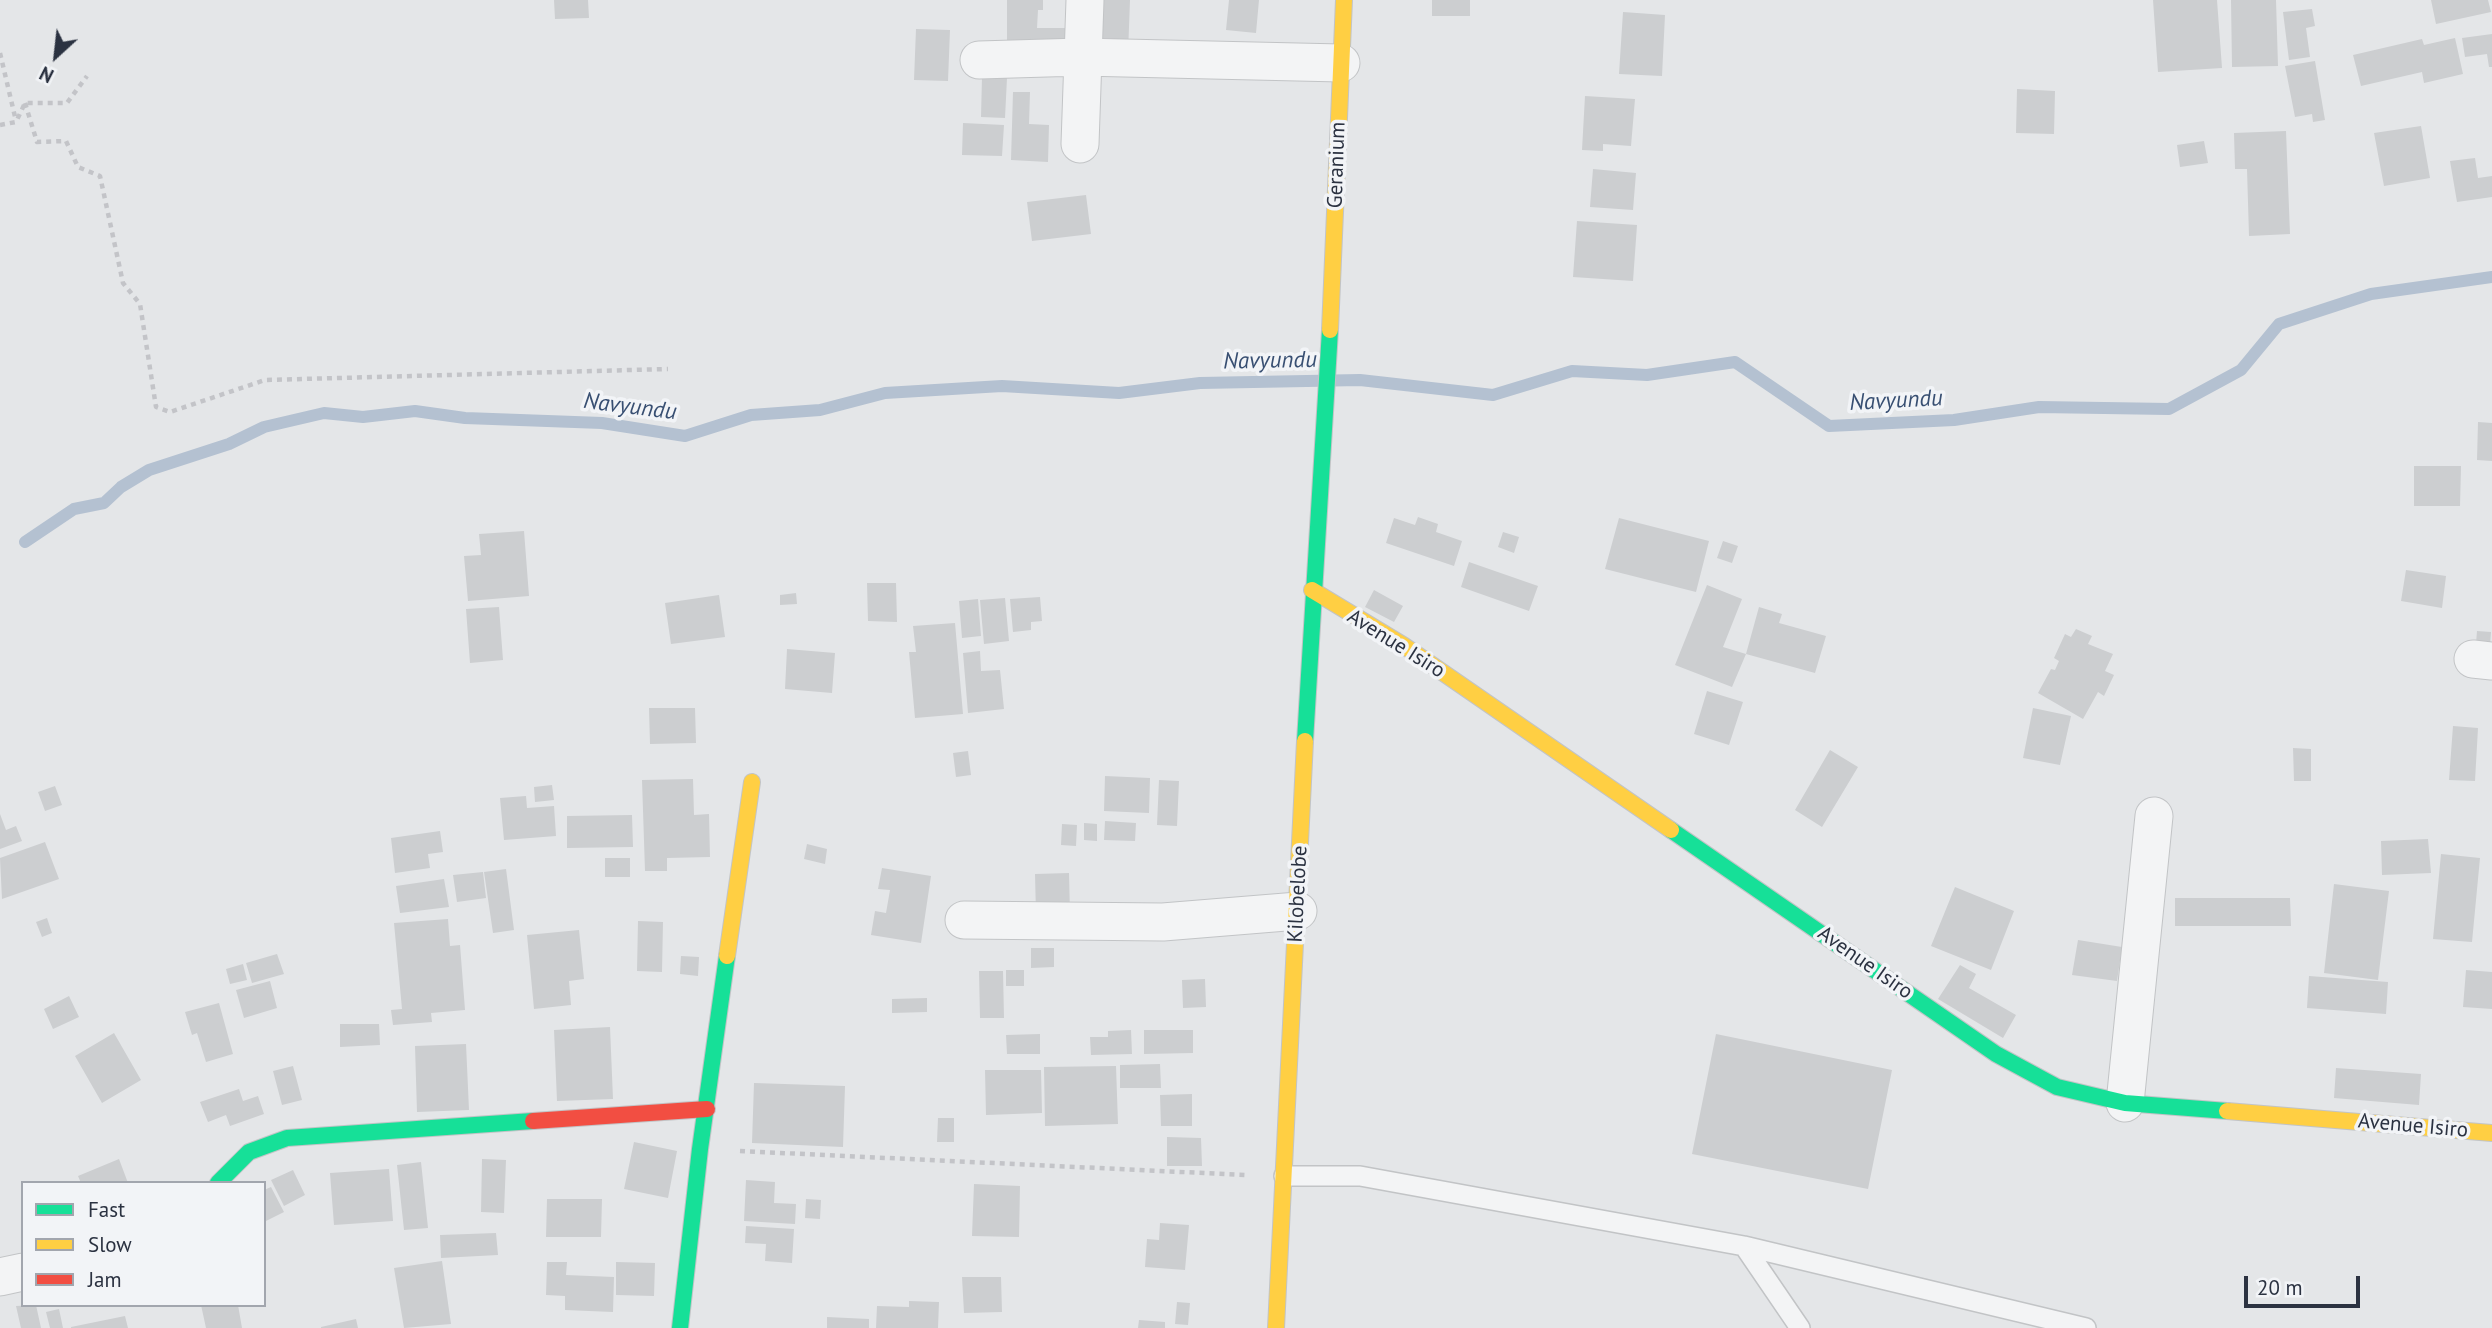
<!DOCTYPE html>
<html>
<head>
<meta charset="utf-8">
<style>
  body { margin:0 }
  #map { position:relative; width:2492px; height:1328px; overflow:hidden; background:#e4e6e8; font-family:"PT Sans",sans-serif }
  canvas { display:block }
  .legend { position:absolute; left:21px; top:1181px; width:245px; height:126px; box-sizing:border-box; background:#f2f4f7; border:2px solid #a2a6ae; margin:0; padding:9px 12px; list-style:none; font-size:21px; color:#2b3241 }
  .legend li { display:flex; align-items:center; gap:14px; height:35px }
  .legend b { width:35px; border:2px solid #a2a6ae }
  .north { position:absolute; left:21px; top:21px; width:70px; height:70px; -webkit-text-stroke:5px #f2f4f7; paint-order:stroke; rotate:207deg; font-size:19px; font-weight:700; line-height:28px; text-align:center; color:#2b3241 }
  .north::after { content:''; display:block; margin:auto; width:24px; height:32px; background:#2b3241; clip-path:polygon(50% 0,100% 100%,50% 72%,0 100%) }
  .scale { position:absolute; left:2244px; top:1276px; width:116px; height:32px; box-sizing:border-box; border:4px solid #2b3241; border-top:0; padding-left:9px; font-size:21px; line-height:24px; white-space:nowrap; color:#2b3241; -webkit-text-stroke:5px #f2f4f7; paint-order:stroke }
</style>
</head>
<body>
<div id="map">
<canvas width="2492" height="1328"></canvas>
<ul class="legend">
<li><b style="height:9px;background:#16e098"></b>Fast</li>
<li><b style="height:9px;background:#ffcf43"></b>Slow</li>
<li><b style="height:9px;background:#f24e42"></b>Jam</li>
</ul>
<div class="north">N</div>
<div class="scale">20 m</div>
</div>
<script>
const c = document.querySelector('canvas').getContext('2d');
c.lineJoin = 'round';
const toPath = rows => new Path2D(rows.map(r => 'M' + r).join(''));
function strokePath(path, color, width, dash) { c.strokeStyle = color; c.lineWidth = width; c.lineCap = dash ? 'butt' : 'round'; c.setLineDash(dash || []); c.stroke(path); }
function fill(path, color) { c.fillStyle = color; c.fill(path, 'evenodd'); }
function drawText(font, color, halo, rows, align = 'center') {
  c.font = font + ' "PT Sans",sans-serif'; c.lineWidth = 7; c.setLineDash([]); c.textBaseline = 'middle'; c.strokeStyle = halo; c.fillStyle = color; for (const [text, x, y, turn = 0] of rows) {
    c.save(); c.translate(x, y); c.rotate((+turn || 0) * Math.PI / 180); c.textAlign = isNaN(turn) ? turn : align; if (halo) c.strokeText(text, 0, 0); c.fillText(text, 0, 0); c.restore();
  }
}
strokePath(toPath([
  [25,542,74,509,104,503,121,487,149,470,229,444,264,427,324,413,363,417,415,411,465,418,602,423,685,436,751,415,820,410,885,393,1002,386,1119,393,1200,383,1360,380,1493,395,1572,371,1647,375,1735,362,1829,426,1954,420,2039,407,2169,409,2241,370,2279,324,2371,294,2492,277]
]), '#b4c1d1', 12);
fill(toPath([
  [554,0,588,0,589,18,555,19],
  [1007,0,1043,0,1043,10,1038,10,1037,28,1075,28,1075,50,1007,50],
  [1102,0,1130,0,1128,54,1100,52],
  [1229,0,1259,0,1256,33,1226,30],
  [1432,0,1470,0,1470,16,1432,16],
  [2153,0,2217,0,2222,68,2158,72],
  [2231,0,2276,0,2278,66,2232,67],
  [2431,0,2488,0,2491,12,2436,24],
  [2312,9,2315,26,2306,28,2310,57,2289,60,2283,12],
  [1623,12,1665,15,1662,76,1619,74],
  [916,29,950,30,948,81,914,80],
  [2492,34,2492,67,2489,67,2487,54,2465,57,2462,38],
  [2455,38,2463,74,2424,83,2422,72,2361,86,2353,55,2422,39,2424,45],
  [2315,61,2325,120,2313,122,2312,114,2295,117,2285,66],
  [982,77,1007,78,1005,118,981,117],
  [2017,89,2055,91,2054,134,2016,133],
  [1013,92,1030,92,1029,124,1049,125,1048,162,1011,160],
  [1585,96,1635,99,1631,146,1603,144,1603,151,1582,150],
  [963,123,1004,125,1002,156,962,155],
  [2421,126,2430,178,2384,186,2374,133],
  [2286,131,2290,234,2249,236,2247,169,2235,169,2234,133],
  [2204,141,2208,163,2180,167,2177,145],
  [2475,158,2478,178,2492,176,2492,197,2457,202,2450,161],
  [1593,169,1636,173,1633,210,1590,207],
  [1086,195,1091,234,1032,241,1027,202],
  [1577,221,1637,225,1633,281,1573,277],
  [2478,422,2492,423,2492,461,2477,460],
  [2414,466,2461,466,2460,506,2414,506],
  [1418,517,1438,524,1436,532,1462,541,1454,566,1386,543,1394,518,1415,525],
  [1619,518,1709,541,1696,592,1605,569],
  [524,531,529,596,468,601,464,556,481,555,479,534],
  [1503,532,1519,537,1514,553,1498,547],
  [1723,541,1738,546,1732,563,1717,558],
  [1469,562,1538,586,1529,611,1461,587],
  [2406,570,2446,576,2442,608,2401,601],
  [867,583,896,583,897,622,868,621],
  [1707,585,1742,599,1723,647,1746,654,1732,687,1675,665],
  [1374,590,1403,606,1394,622,1365,607],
  [796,593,797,604,780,605,780,595],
  [719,595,725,637,671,644,665,603],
  [1040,597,1042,621,1031,622,1031,630,1013,632,1010,599],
  [1005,598,1009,641,984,644,980,600],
  [978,599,981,636,962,638,959,601],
  [499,607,503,660,470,663,466,609],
  [1759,607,1782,614,1779,623,1826,636,1815,673,1746,654],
  [955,623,963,714,915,718,909,652,916,652,913,626],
  [2076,629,2092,636,2088,644,2113,654,2105,671,2114,675,2104,696,2098,692,2083,719,2038,693,2051,669,2055,670,2059,661,2054,658,2065,634,2071,637],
  [2477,631,2491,632,2490,645,2476,644],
  [787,649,835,653,832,693,785,689],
  [980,651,981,671,1000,670,1004,709,968,713,963,653],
  [1707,691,1743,702,1729,745,1694,734],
  [649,708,695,708,696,743,650,744],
  [2033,708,2071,716,2060,765,2023,758],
  [2453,726,2478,728,2475,781,2449,780],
  [2293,748,2311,749,2311,781,2294,781],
  [1830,750,1858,767,1822,827,1795,810],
  [968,751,971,775,956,777,953,753],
  [1105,776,1150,778,1149,813,1104,811],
  [693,779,694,815,709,814,710,857,667,858,667,871,645,871,642,780],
  [1159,780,1179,781,1177,826,1157,825],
  [552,785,554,800,535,802,534,787],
  [55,786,62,805,45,811,38,792],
  [526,796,527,808,554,806,556,836,504,840,500,798],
  [0,814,6,830,16,826,22,841,0,849],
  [632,815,633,847,567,848,567,816],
  [1105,821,1136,823,1135,841,1104,840],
  [1084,823,1097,824,1097,841,1084,840],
  [1062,824,1077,825,1076,846,1061,845],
  [440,831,443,852,428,854,430,868,395,873,391,838],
  [2428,839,2431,873,2382,875,2381,841],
  [45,842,59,879,2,899,0,858],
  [807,844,827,849,825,864,804,859],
  [2441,854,2480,858,2472,942,2433,939],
  [605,858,630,858,630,877,605,877],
  [882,868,931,876,921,943,871,935,875,911,886,913,890,890,878,889],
  [506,869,514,930,493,933,484,872],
  [483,872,486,898,457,902,453,875],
  [1069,873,1070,914,1036,914,1035,874],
  [444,879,449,907,400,913,396,886],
  [2334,884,2389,891,2378,980,2324,973],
  [1955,887,2014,911,1991,970,1931,946],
  [2175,898,2290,898,2291,926,2175,926],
  [47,918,52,933,42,937,36,922],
  [448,919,450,946,460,945,465,1010,431,1013,432,1022,393,1025,391,1010,402,1009,394,923],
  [638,921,663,922,662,972,637,971],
  [579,930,584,979,569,981,571,1005,534,1009,527,935],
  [2078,940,2122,947,2117,981,2072,975],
  [1031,948,1054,948,1054,967,1031,968],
  [277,954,284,974,252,983,246,963],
  [681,956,699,957,698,976,680,974],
  [243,964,247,980,230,984,226,969],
  [1960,965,1976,974,1969,988,2016,1015,2003,1038,1938,999],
  [1006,970,1024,970,1024,986,1006,986],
  [2466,970,2492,972,2492,1009,2463,1007],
  [979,971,1003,971,1004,1018,980,1018],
  [2309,976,2388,982,2386,1014,2307,1008],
  [1205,979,1206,1007,1183,1008,1182,980],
  [270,981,277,1008,244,1018,236,990],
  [69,996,79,1017,53,1029,44,1009],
  [927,998,927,1012,892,1013,892,999],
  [219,1003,233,1054,206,1062,197,1033,192,1035,185,1012],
  [340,1024,379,1024,380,1045,340,1047],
  [610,1027,613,1099,557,1101,554,1030],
  [1131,1030,1132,1054,1091,1055,1090,1037,1108,1037,1108,1031],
  [1144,1030,1193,1030,1193,1053,1144,1054],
  [114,1033,141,1080,102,1103,75,1056],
  [1040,1034,1040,1054,1007,1054,1006,1035],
  [1716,1034,1892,1070,1868,1189,1692,1154],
  [466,1044,469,1110,417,1112,415,1046],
  [1160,1064,1161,1088,1120,1088,1120,1065],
  [293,1066,302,1100,282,1105,273,1071],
  [1116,1066,1118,1124,1045,1126,1044,1067],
  [2336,1068,2421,1074,2419,1105,2334,1098],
  [985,1070,1041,1070,1042,1113,986,1115],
  [754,1083,845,1086,843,1147,752,1143],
  [239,1089,243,1101,258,1096,264,1114,230,1126,226,1115,208,1122,200,1102],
  [1192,1094,1192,1126,1161,1126,1160,1095],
  [938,1118,954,1118,954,1142,937,1142],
  [1167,1137,1201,1138,1202,1166,1167,1166],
  [634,1142,677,1151,668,1198,624,1189],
  [119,1159,128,1183,81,1183,78,1176],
  [482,1159,506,1160,504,1213,481,1212],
  [421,1162,428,1228,404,1230,397,1165],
  [389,1169,393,1221,334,1225,330,1173],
  [293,1170,305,1195,284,1206,271,1180],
  [746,1180,775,1182,774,1203,796,1204,795,1224,744,1221],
  [974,1184,1020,1186,1019,1237,972,1236],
  [271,1187,284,1212,264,1222,264,1190],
  [547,1199,602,1199,601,1237,546,1237],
  [806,1199,821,1200,820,1219,805,1218],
  [1160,1223,1189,1225,1185,1270,1145,1267,1147,1239,1159,1240],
  [746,1226,794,1229,792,1263,765,1261,766,1244,745,1243],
  [496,1233,498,1255,441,1258,440,1235],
  [442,1261,451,1324,404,1328,394,1268],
  [547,1262,567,1262,566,1275,614,1277,613,1312,565,1310,565,1296,546,1295],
  [616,1262,655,1263,654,1296,616,1295],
  [962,1277,1001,1277,1002,1312,964,1313],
  [909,1301,939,1302,938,1328,876,1328,877,1306,909,1307],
  [1177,1302,1190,1303,1188,1325,1175,1324],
  [36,1305,41,1328,21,1328,16,1306],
  [201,1305,238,1305,242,1328,206,1328],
  [59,1309,63,1328,50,1328,46,1312],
  [125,1316,128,1328,71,1328,71,1327],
  [827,1317,869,1319,869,1328,827,1328],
  [356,1319,358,1328,321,1328,321,1327],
  [1139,1320,1165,1322,1165,1328,1138,1328]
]), '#ccced0');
const lane = toPath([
  [1284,1176,1360,1176,1744,1246,2086,1328],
  [1744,1246,1800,1328]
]);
const street = toPath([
  [979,60,1081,57,1341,63],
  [1080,144,1085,0],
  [2473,659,2492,661],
  [964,920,1163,922,1298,911],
  [2125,1103,2154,816],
  [0,1277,23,1272]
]);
const fast = toPath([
  [1305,741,1330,330],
  [1671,830,1996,1054,2057,1087,2125,1103,2227,1111],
  [218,1183,249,1152,287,1138,533,1121],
  [680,1328,700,1149,727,956]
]);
const slow = toPath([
  [1330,330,1344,0],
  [1312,590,1403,645,1671,830],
  [727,956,752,782],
  [2227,1111,2492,1133],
  [1276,1328,1305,741]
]);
const jam = toPath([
  [533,1121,707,1109]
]);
strokePath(lane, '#c2c4c6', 22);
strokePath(street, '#c2c4c6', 39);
strokePath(fast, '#c2c4c6', 18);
strokePath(slow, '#c2c4c6', 18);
strokePath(jam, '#c2c4c6', 18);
strokePath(toPath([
  [0,53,16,121],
  [25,103,37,142,66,141,78,167,100,176,123,283,140,304,156,407,170,412,265,380,668,369],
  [0,125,16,122,25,103,67,103,87,76],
  [740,1151,1245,1175]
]), '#c3c4c8', 4.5, [5, 5]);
strokePath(lane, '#f3f4f5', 19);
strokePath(street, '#f3f4f5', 37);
strokePath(fast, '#16e098', 16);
strokePath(slow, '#ffcf43', 16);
strokePath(jam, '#f24e42', 16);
drawText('21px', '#2b3241', '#f2f4f7', [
  ["Geranium",1337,165,-88],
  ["Avenue Isiro",1396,644,32],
  ["Kilobelobe",1298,894,-87],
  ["Avenue Isiro",1865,963,35],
  ["Avenue Isiro",2413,1126,5]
]);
drawText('italic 23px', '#384f72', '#f2f4f7', [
  ["Navyundu",1270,361,-1],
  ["Navyundu",1896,401,-3],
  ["Navyundu",630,407,7]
]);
</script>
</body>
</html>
